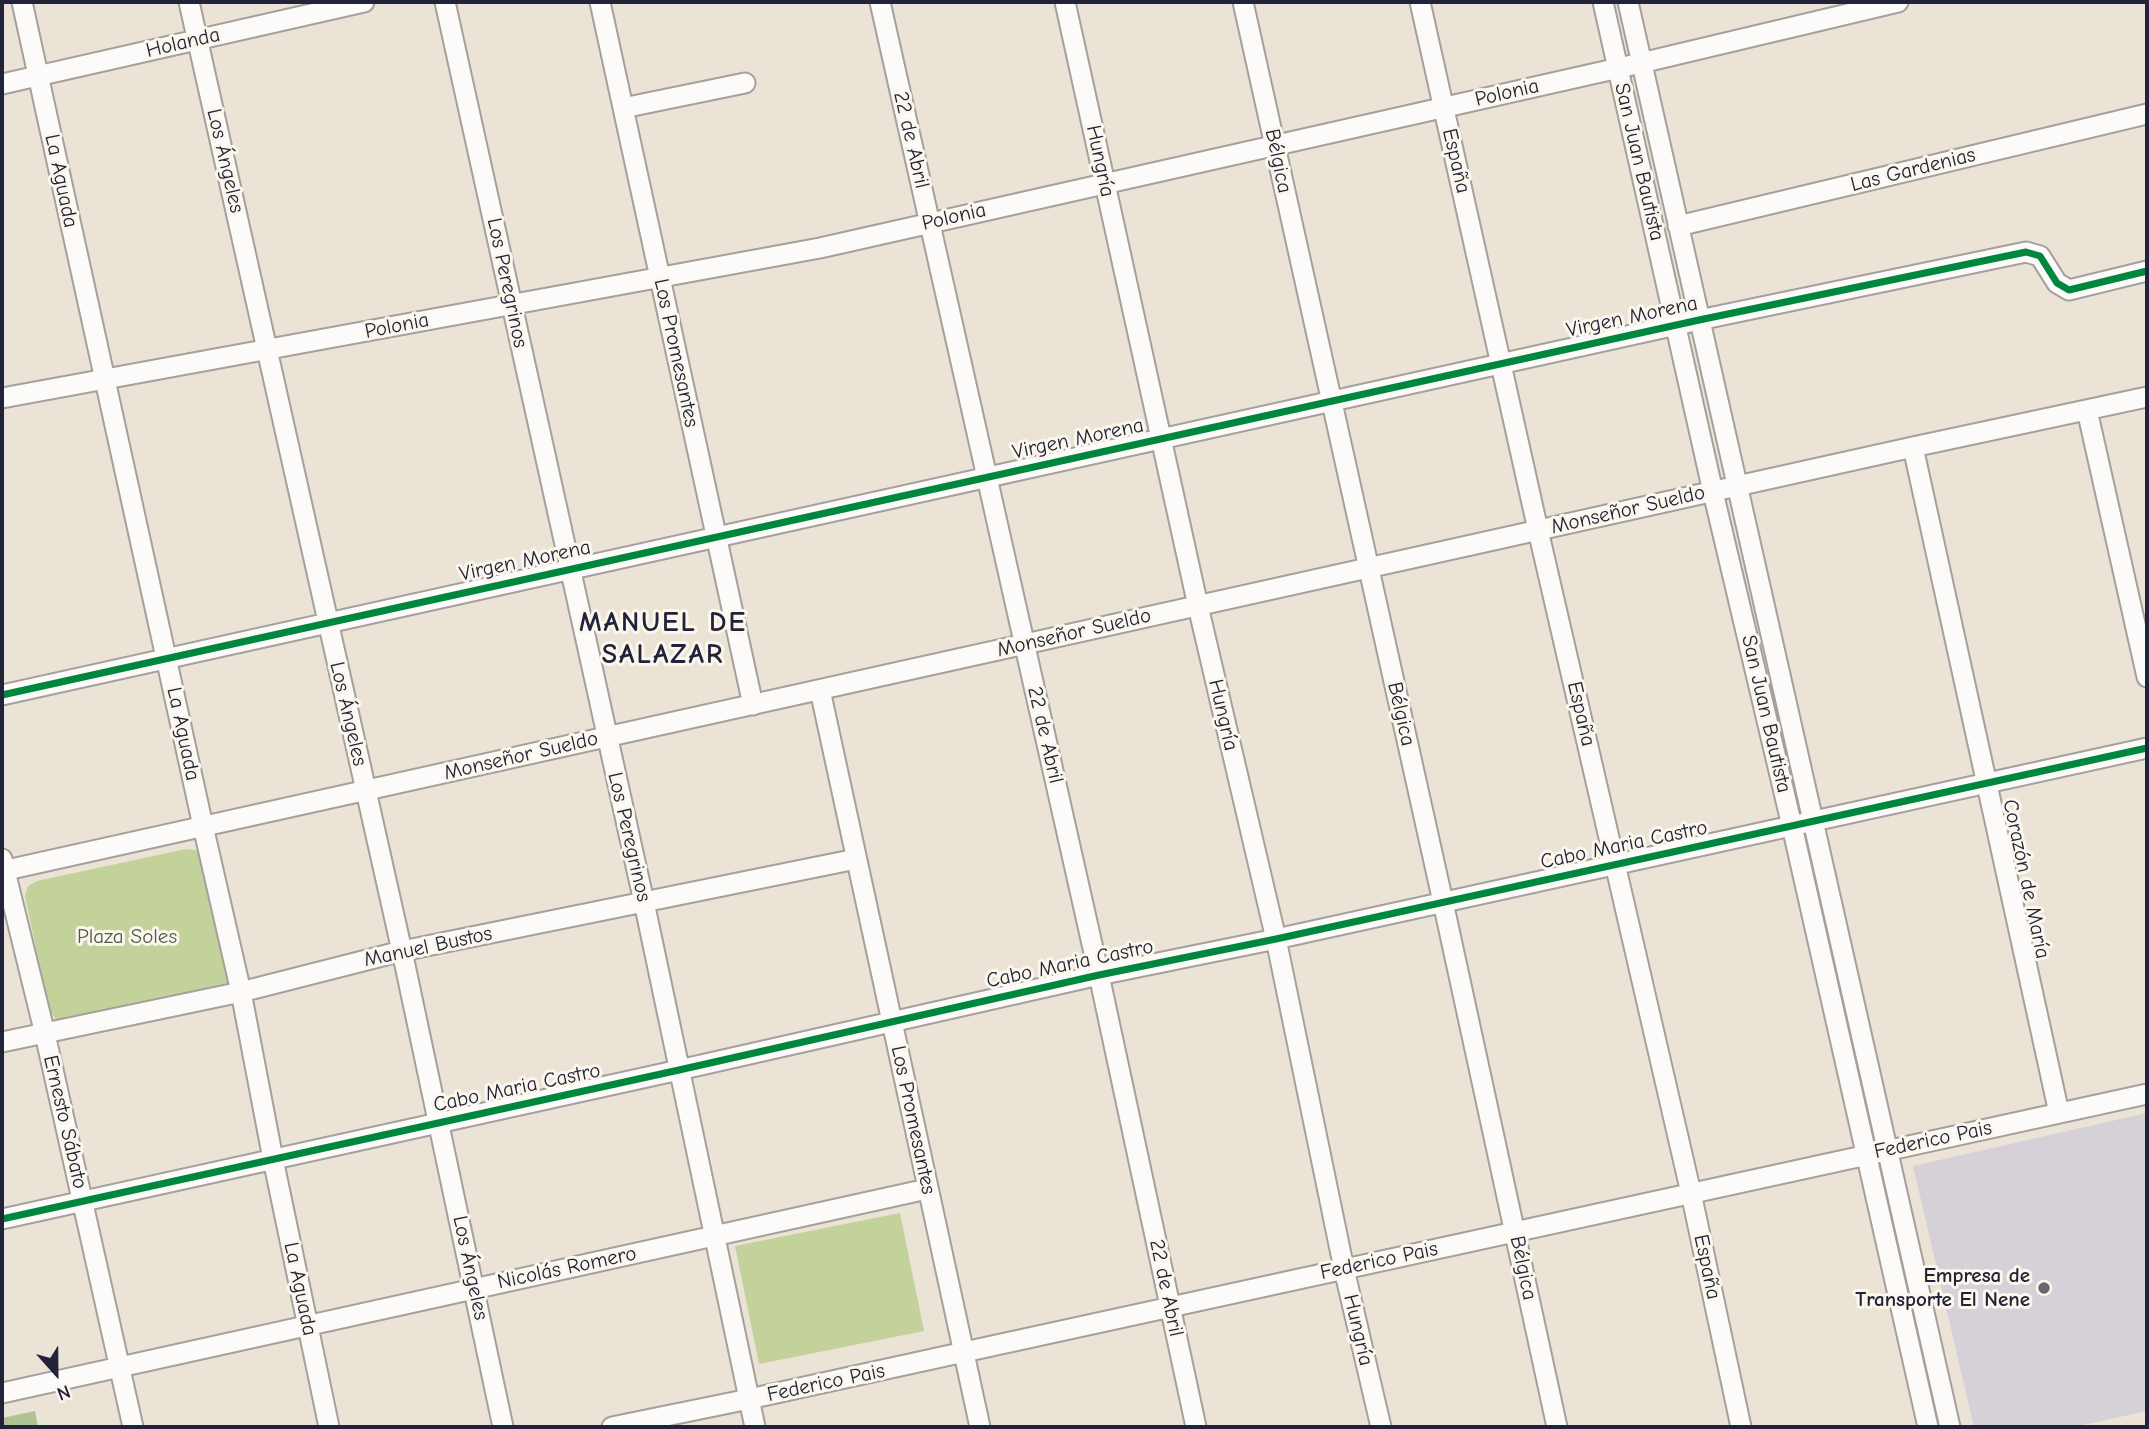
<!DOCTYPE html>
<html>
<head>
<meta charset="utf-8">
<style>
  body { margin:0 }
  #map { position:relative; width:2149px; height:1429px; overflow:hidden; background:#ebe3d6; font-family:"Comic Neue",sans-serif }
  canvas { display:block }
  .frame { position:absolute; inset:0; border:4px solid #22223b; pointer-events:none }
  .north { position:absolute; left:21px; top:1338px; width:70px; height:70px; -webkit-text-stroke:5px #fbf7ec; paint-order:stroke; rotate:159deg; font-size:19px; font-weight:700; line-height:28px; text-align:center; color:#22223b }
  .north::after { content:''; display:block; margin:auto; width:24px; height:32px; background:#22223b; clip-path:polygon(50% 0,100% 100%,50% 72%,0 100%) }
</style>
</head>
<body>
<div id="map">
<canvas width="2149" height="1429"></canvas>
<div class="frame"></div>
<div class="north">N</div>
</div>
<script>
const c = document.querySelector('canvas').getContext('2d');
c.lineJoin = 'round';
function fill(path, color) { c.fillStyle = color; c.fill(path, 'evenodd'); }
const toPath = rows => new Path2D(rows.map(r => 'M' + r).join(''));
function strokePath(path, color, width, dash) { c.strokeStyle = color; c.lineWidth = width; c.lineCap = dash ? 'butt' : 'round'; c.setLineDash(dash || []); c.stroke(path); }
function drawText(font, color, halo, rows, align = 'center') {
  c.font = font + ' "Comic Neue",sans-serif'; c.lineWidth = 6; c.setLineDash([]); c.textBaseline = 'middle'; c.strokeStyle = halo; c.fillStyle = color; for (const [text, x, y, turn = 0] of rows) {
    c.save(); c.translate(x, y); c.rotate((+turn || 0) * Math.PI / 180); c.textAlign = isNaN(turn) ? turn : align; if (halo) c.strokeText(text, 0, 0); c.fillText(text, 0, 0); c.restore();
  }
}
fill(toPath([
  [2147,1113,2147,1411,2074,1427,1974,1427,1913,1166]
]), '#d6d0d9');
fill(toPath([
  [186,849,196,850,202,858,230,978,227,987,57,1021,49,1010,25,896,28,886,37,881],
  [900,1213,924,1331,759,1364,735,1246]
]), '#c3d19a');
fill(toPath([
  [35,1411,38,1427,2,1427,2,1418]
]), '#b1c393');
const minor = toPath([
  [22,2,203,826,241,992,273,1159,329,1427],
  [189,2,402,951,503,1427],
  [445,2,644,902,755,1427],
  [600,2,753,705],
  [880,2,1099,975,1196,1427],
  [1065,2,1198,606,1276,939,1344,1269,1381,1427],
  [1243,2,1443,902,1557,1427],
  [1420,2,1538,530,1691,1193,1741,1427],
  [1603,2,1713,492,1792,826,1928,1427],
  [1628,2,1950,1427],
  [2,84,364,2],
  [623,108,745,83],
  [1678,226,2147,114],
  [2,398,820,248,1641,63,1898,2],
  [2087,410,2147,677],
  [1913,447,2059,1113],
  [820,690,980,1427],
  [2,695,1699,320,2026,252,2040,256,2057,283,2069,290,2147,271],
  [2,859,45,1034,133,1427],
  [2,871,1913,447,2147,397],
  [2,1042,241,992,402,951,856,859],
  [2,1219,679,1070,1099,975,1276,939,2147,748],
  [2,1393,927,1189],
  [612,1427,749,1399,2147,1094]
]);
strokePath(minor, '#a5a09c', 23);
strokePath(minor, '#fcfbf9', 19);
strokePath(toPath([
  [2,695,1699,320,2026,252,2040,256,2057,283,2069,290,2147,271],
  [2,1219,679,1070,1099,975,1276,939,2147,748]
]), '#00873e', 7);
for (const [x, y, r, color] of [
  [2044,1288,7,"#686671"]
]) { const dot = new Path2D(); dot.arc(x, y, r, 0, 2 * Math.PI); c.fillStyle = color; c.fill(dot); strokePath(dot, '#fbf7ec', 2.5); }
drawText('21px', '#22223b', '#fbf7ec', [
  ["Holanda",183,43,-13],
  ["Polonia",1507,93,-13],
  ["22 de Abril",911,140,77],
  ["Los Ángeles",225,161,77],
  ["Hungría",1100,161,78],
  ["Bélgica",1278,161,78],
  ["España",1456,161,77],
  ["San Juan Bautista",1639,162,77],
  ["Las Gardenias",1913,170,-14],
  ["La Aguada",61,181,78],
  ["Polonia",954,217,-13],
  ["Los Peregrinos",507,283,78],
  ["Virgen Morena",1632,317,-12],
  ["Polonia",397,326,-11],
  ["Los Promesantes",676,353,78],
  ["Virgen Morena",1078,439,-12],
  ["Monseñor Sueldo",1628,510,-13],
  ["Virgen Morena",525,561,-12],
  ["Monseñor Sueldo",1074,633,-13],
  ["Los Ángeles",348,714,77],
  ["Bélgica",1401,714,77],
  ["España",1581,714,77],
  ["San Juan Bautista",1766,714,77],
  ["Hungría",1223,715,77],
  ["La Aguada",183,734,78],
  ["22 de Abril",1045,735,77],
  ["Monseñor Sueldo",521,756,-13],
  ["Los Peregrinos",629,837,77],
  ["Cabo Maria Castro",1624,845,-12],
  ["Corazón de María",2026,879,78],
  ["Manuel Bustos",428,947,-12],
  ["Cabo Maria Castro",1070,964,-12],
  ["Cabo Maria Castro",517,1088,-12],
  ["Los Promesantes",913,1120,78],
  ["Ernesto Sábato",65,1122,77],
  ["Federico Pais",1933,1140,-12],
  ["Federico Pais",1379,1261,-12],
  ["España",1707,1267,78],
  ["Los Ángeles",470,1268,78],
  ["Nicolás Romero",567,1268,-12],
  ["Bélgica",1523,1268,78],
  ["22 de Abril",1166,1288,78],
  ["La Aguada",300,1289,78],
  ["Hungría",1358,1330,77],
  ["Federico Pais",826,1383,-12]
]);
drawText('21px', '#4f5a4b', '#fbf7ec', [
  ["Plaza Soles",127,937]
]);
drawText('bold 21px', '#22223b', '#fbf7ec', [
  ["Empresa de",2030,1276],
  ["Transporte El Nene",2030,1300]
], 'right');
c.letterSpacing = '2px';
drawText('bold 28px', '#22223b', '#fbf7ec', [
  ["MANUEL DE",663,623],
  ["SALAZAR",663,655]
]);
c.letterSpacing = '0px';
</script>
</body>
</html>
